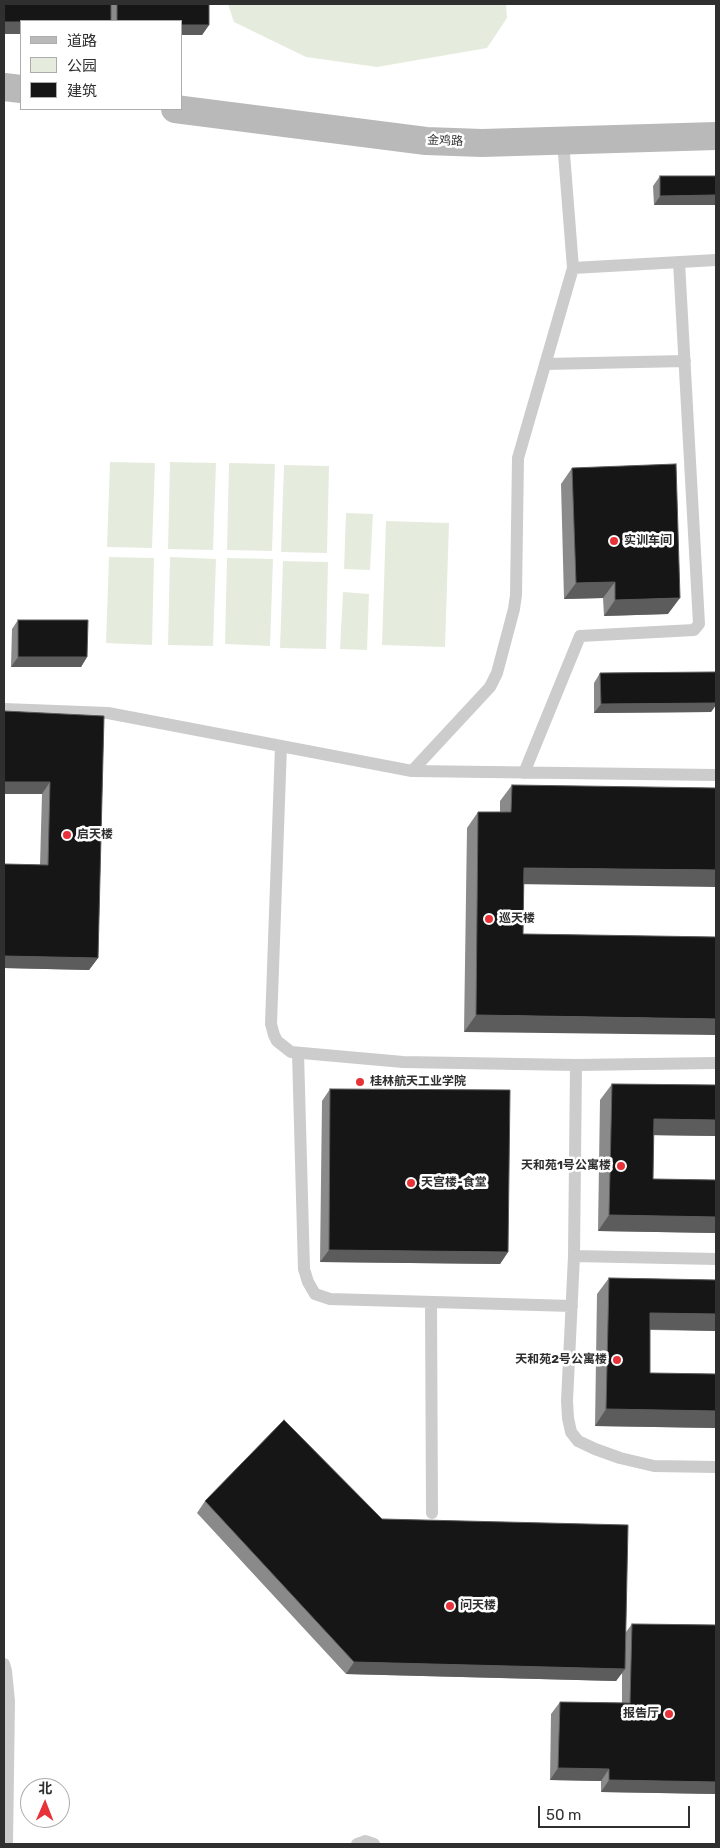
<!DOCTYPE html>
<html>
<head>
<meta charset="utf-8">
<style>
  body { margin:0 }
  #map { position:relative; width:720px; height:1848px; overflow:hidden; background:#fff; font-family:Rubik,"Noto Sans SC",sans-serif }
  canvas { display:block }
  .frame { position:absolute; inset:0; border:5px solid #2f2f2f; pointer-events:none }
  .legend { position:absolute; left:20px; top:20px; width:162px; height:90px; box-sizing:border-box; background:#fff; border:1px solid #acacac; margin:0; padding:6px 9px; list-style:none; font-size:15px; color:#2f2f2f }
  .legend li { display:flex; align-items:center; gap:10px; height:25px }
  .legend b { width:25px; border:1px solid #acacac }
  .north { position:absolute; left:20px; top:1778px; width:50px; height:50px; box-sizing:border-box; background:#fff; border:1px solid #acacac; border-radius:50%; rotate:1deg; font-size:14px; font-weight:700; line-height:20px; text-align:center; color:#2f2f2f }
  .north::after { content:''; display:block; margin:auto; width:18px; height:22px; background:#e63238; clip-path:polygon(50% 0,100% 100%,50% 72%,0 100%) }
  .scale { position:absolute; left:538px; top:1806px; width:152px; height:22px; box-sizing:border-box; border:2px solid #2f2f2f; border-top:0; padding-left:6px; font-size:15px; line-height:18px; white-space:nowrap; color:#2f2f2f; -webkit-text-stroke:4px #fff; paint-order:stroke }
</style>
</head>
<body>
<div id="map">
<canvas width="720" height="1848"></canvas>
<div class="frame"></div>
<ul class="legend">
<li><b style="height:6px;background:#b9b9b9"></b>道路</li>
<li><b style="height:14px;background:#e5ecdd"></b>公园</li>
<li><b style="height:14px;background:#161616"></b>建筑</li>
</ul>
<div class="north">北</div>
<div class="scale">50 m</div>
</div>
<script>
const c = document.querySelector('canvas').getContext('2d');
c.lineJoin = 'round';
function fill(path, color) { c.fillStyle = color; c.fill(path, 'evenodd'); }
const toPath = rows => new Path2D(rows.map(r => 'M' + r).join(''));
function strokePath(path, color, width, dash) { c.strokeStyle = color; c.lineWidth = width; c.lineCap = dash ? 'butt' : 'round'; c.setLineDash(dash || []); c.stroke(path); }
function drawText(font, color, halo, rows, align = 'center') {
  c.font = font + ' Rubik,"Noto Sans SC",sans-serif'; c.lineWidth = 5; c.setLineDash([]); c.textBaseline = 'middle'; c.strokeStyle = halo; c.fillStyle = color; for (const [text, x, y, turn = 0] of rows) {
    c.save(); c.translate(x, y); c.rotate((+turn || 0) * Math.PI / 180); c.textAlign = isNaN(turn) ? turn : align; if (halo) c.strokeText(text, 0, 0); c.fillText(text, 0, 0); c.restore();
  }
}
fill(toPath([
  [228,4,506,4,507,18,487,48,377,67,306,57,234,22],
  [110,462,155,463,152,548,107,547],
  [170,462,216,463,213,550,168,549],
  [229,463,275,464,272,551,227,550],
  [284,465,329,466,327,553,281,552],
  [346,513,373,514,370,570,344,569],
  [386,521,449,523,445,647,382,645],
  [109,557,154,558,152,645,106,643],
  [170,557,216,559,213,646,168,645],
  [227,558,273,559,270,646,225,644],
  [283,561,328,562,326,649,280,648],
  [343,592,369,594,367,650,340,649]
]), '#e5ecdd');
strokePath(toPath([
  [573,268,716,260],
  [545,364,685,361],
  [4,709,108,713,412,771,716,775],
  [281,746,271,1024,274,1035,277,1041,291,1052,403,1062,576,1065,716,1063],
  [412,771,490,687,497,673,514,609,516,595,518,458,573,268,563,141],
  [524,773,580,636,694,630,699,624,679,262],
  [298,1053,304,1269,308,1282,315,1294,330,1299,572,1306],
  [576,1065,574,1256,567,1401,568,1418,571,1432,578,1441,595,1449,620,1458,654,1466,716,1467],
  [574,1256,716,1259],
  [431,1302,432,1513],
  [4,1664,6,1671,9,1701,7,1844],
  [357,1844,365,1841,374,1844]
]), '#ccc', 12);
strokePath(toPath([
  [4,87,21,89],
  [175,109,426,141,482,143,716,136]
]), '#b9b9b9', 28);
fill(toPath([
  [4,4,209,4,209,25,202,35,181,35,181,21,21,21,21,34,4,34],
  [660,176,716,176,716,205,654,205,653,186],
  [572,468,668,614,604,616,603,598,564,599,561,484],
  [18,620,87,657,81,667,11,667,12,629],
  [716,672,716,705,711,712,594,713,594,683,600,673],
  [104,716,98,958,89,970,4,968,4,864,40,865,42,794,4,794],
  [512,785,524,884,523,934,716,937,464,1032,467,828,478,812,500,812,500,801],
  [612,1084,716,1085,716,1136,653,1135,653,1179,716,1180,716,1233,598,1231,600,1100],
  [330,1089,508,1252,500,1264,320,1262,322,1101],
  [609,1278,716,1280,716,1331,650,1330,650,1373,716,1374,716,1428,595,1426,597,1294],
  [205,1501,382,1519,626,1632,632,1624,716,1625,716,1794,601,1792,601,1781,550,1780,551,1714,560,1702,622,1703,622,1673,616,1681,346,1674,197,1513]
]), '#8a8a8a');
fill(toPath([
  [4,22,21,22,21,34,4,34],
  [181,25,209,25,202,35,181,35],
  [716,195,716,205,654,205,660,196],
  [615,582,603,598,564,599,576,583],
  [680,598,668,614,604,616,615,600],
  [18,657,87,657,81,667,11,667],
  [716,703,716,705,711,712,594,713,601,704],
  [4,782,50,782,42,794,4,794],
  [524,868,716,870,716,887,513,884],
  [4,956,98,958,89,970,4,968],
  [476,1015,716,1019,716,1035,464,1032],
  [654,1119,716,1120,716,1136,642,1135],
  [609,1215,716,1217,716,1233,598,1231],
  [329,1250,508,1252,500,1264,320,1262],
  [650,1313,716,1314,716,1331,639,1329],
  [606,1409,716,1411,716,1428,595,1426],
  [354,1662,625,1669,616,1681,346,1674],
  [558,1768,609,1769,601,1781,550,1780],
  [609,1780,716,1782,716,1794,601,1792]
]), '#5c5c5c');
const building = toPath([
  [4,4,111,4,111,21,21,21,21,22,4,22,4,4],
  [117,4,209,4,209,25,181,25,181,21,117,21,117,4],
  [660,176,716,176,716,195,660,196,660,176],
  [676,464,680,598,615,600,615,582,576,583,572,468,676,464],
  [18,620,88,620,87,657,18,657,18,620],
  [716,672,716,703,601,704,600,673,716,672],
  [4,711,104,716,98,958,4,956,4,864,48,865,50,782,4,782,4,711],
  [512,785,716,788,716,870,524,868,523,934,716,937,716,1019,476,1015,478,812,511,812,512,785],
  [612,1084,716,1085,716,1120,654,1119,653,1179,716,1180,716,1217,609,1215,612,1084],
  [330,1089,510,1090,508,1252,329,1250,330,1089],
  [609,1278,716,1280,716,1314,650,1313,650,1373,716,1374,716,1411,606,1409,609,1278],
  [284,1420,382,1519,628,1525,625,1669,354,1662,205,1501,284,1420],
  [632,1624,716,1625,716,1782,609,1780,609,1769,558,1768,560,1702,630,1703,632,1624]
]);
fill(building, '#161616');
strokePath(building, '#5c5c5c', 1);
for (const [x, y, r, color] of [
  [614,541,5,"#e63238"],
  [67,835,5,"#e63238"],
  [489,919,5,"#e63238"],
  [360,1082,5,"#e63238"],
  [621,1166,5,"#e63238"],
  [411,1183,5,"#e63238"],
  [617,1360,5,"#e63238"],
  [450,1606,5,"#e63238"],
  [669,1714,5,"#e63238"]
]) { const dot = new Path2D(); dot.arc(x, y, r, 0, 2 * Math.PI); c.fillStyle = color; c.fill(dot); strokePath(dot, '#fff', 2); }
drawText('12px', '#2f2f2f', '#fff', [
  ["金鸡路",445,141,2]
]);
drawText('bold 12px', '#2f2f2f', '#fff', [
  ["实训车间",624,541],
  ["启天楼",77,835],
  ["巡天楼",499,919],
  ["桂林航天工业学院",370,1082],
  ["天和苑1号公寓楼",611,1166,"right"],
  ["天宫楼-食堂",421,1183],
  ["天和苑2号公寓楼",607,1360,"right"],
  ["问天楼",460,1606],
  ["报告厅",659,1714,"right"]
], 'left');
</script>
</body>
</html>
